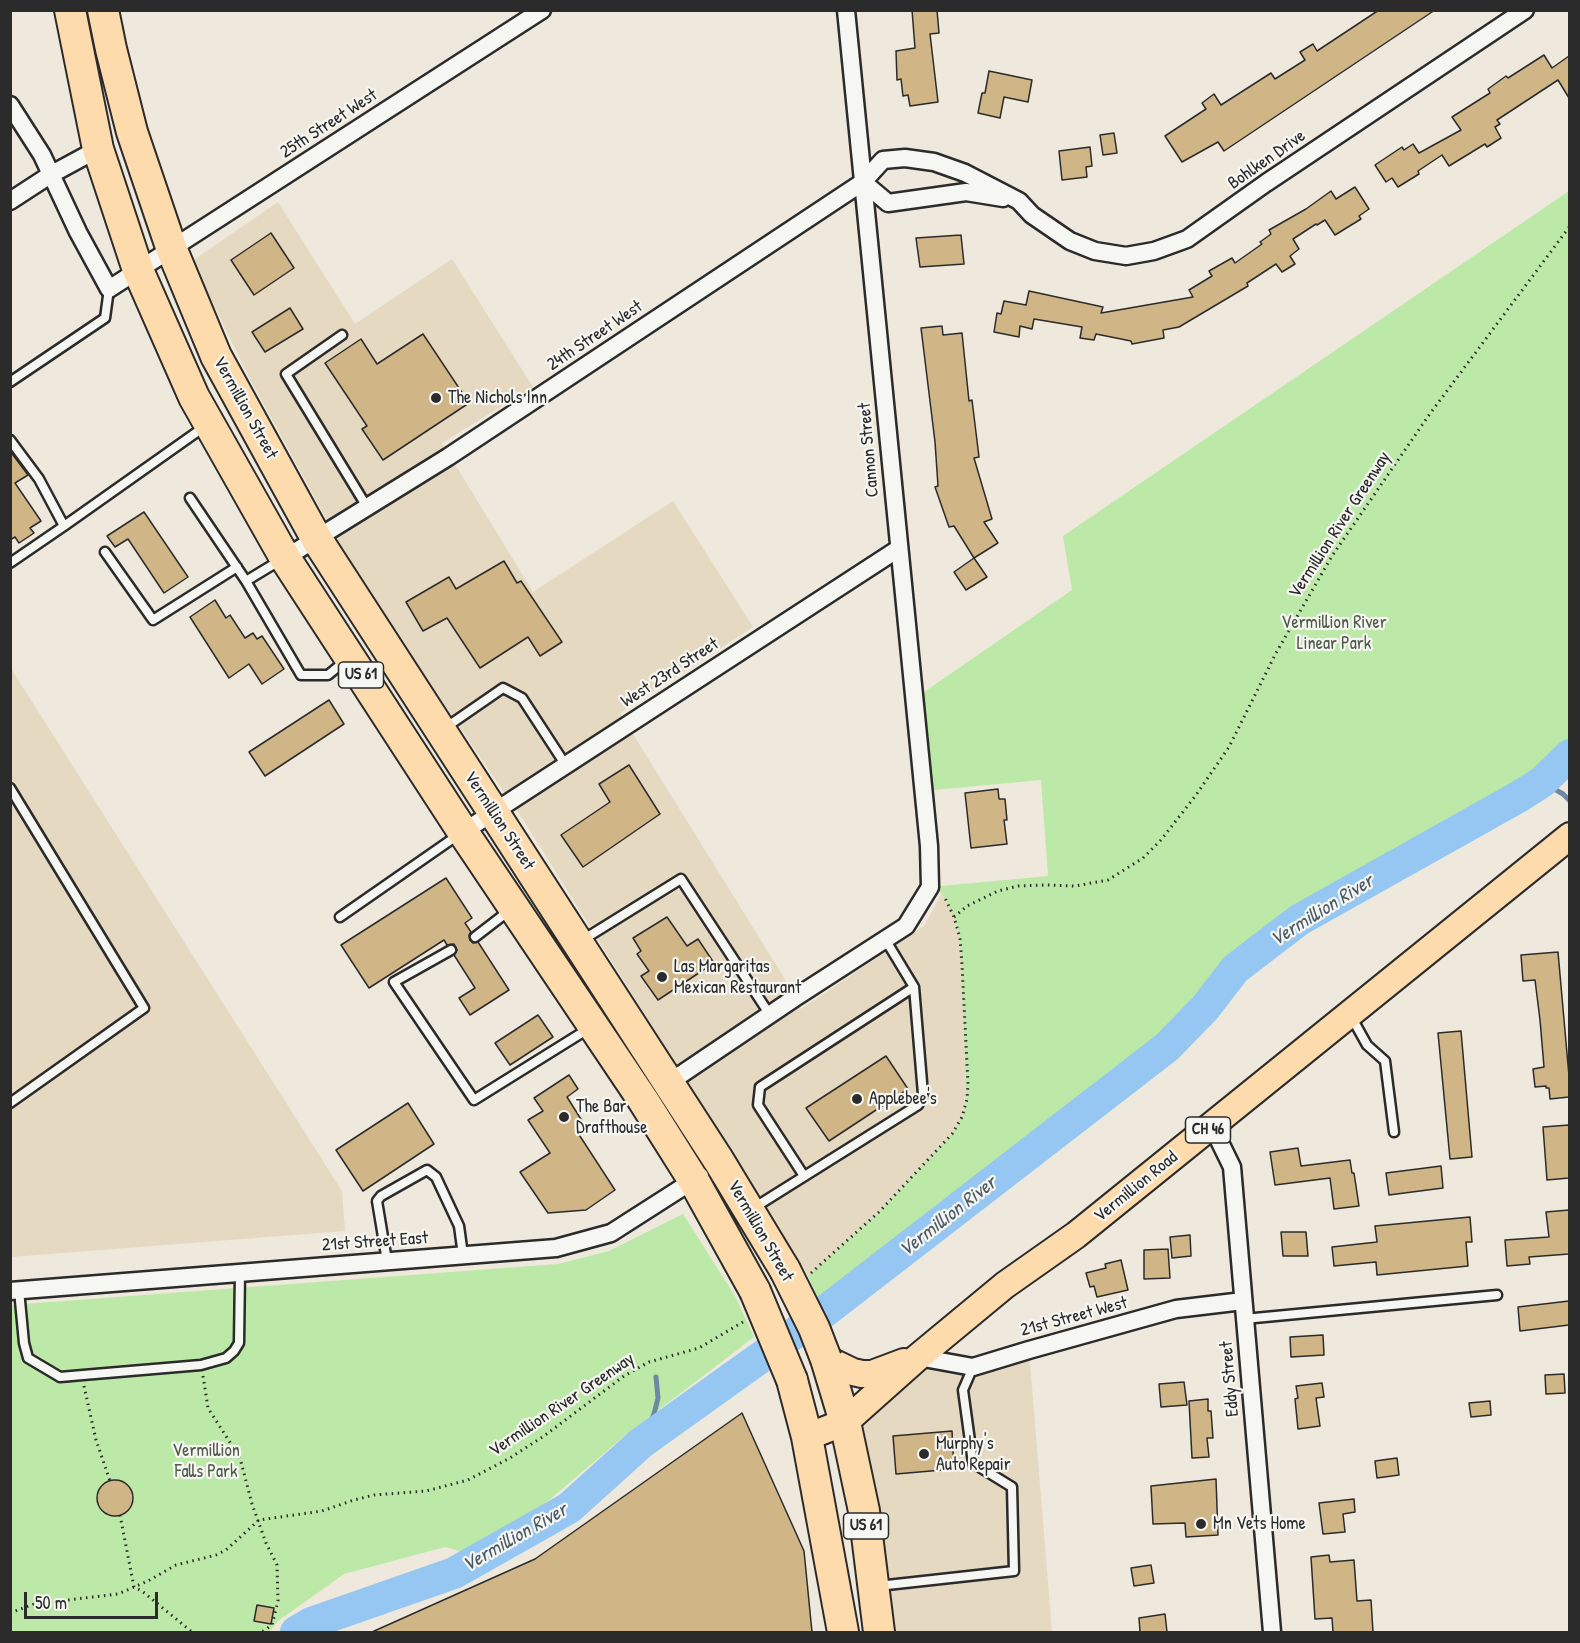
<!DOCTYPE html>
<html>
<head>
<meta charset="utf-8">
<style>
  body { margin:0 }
  #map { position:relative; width:1580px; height:1643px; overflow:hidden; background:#eee9dc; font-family:"Patrick Hand",sans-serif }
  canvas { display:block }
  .frame { position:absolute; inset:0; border:12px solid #2b2b2b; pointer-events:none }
  .scale { position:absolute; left:24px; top:1592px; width:134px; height:27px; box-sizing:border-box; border:3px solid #2b2b2b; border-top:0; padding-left:8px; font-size:18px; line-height:21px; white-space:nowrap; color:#2b2b2b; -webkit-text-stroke:4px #f6f6f2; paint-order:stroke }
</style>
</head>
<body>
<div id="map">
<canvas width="1580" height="1643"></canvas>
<div class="frame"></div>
<div class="scale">50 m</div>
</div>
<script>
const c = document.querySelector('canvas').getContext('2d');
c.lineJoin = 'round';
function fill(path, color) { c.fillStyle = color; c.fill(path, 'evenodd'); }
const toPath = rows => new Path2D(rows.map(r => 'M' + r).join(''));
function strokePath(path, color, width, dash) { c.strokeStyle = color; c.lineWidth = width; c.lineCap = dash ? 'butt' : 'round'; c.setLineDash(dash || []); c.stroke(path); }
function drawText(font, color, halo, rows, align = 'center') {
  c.font = font + ' "Patrick Hand",sans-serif'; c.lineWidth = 4.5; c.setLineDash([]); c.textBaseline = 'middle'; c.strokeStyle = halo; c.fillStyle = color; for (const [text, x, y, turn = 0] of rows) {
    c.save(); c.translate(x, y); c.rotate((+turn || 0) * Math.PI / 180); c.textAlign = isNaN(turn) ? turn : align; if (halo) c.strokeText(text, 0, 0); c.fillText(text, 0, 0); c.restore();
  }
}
fill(toPath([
  [278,202,355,324,452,259,533,387,442,443,533,592,673,501,753,627,620,713,796,997,801,1009,924,926,942,893,954,917,960,938,968,1084,967,1099,962,1117,952,1134,879,1212,808,1276,524,821,343,557,328,522,249,377,192,261],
  [10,667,342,1191,345,1231,11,1257],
  [1029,1350,1052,1632,879,1632,845,1422,918,1357,973,1367]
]), '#e5d9c2');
fill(toPath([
  [1569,191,1569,755,1542,782,1520,796,1299,920,1235,969,1205,1008,1167,1047,824,1312,808,1276,879,1212,952,1134,962,1117,967,1099,960,938,954,917,942,893,930,887,1048,876,1041,780,923,791,914,699,1072,590,1063,536],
  [683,1214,735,1296,754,1337,622,1438,535,1512,467,1553,445,1547,344,1574,278,1621,269,1632,11,1632,11,1305,558,1264,609,1251]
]), '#bce9a7');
strokePath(toPath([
  [1542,782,1563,794,1570,801],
  [641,1443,654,1414,658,1398,656,1377]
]), '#6b89a2', 5);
strokePath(toPath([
  [296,1632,311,1623,454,1573,569,1508,641,1443,824,1312,1167,1047,1205,1008,1235,969,1299,920,1520,796,1542,782,1570,755]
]), '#95c7f2', 32);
const building = toPath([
  [912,10,937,10,939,33,930,34,938,102,910,106,908,95,903,96,901,79,897,80,896,51,915,48,912,10],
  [1379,10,1435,10,1224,151,1218,142,1182,162,1165,136,1206,109,1202,103,1214,94,1221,105,1271,73,1275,79,1305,60,1300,52,1313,44,1317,51,1379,10],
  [1544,55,1552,68,1569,56,1569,98,1558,80,1497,120,1500,124,1495,127,1501,138,1487,147,1485,144,1449,166,1442,155,1418,171,1419,174,1398,187,1392,178,1386,182,1375,165,1402,147,1404,150,1413,144,1419,153,1461,130,1452,117,1490,93,1488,89,1506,76,1508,78,1544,55],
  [989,71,1032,80,1028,102,1004,97,1000,118,978,113,982,93,985,93,989,71],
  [1114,133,1117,153,1103,155,1100,135,1114,133],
  [1090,147,1092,166,1086,167,1087,177,1062,180,1059,151,1090,147],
  [1355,187,1369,209,1359,216,1361,219,1335,235,1325,220,1317,225,1316,224,1293,239,1299,249,1290,256,1295,264,1282,272,1276,264,1247,283,1248,286,1179,327,1163,330,1164,338,1132,344,1131,341,1096,334,1094,340,1080,338,1082,327,1034,319,1032,329,1020,326,1019,337,994,332,997,313,1001,314,1004,301,1026,305,1029,291,1103,307,1101,313,1193,297,1189,290,1212,276,1209,271,1232,258,1235,263,1262,244,1260,242,1271,234,1269,230,1306,209,1331,191,1336,199,1355,187],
  [271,233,294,268,254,295,231,260,271,233],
  [961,235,964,264,920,267,916,238,961,235],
  [290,308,303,329,265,352,252,332,290,308],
  [942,326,943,335,962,333,969,401,972,400,979,457,974,458,992,519,984,522,998,543,974,558,954,526,949,527,935,487,938,486,935,442,921,328,942,326],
  [423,334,469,403,383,460,362,429,367,426,325,363,361,339,377,364,423,334],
  [10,451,28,475,15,483,41,521,30,528,34,533,19,543,15,537,10,540,10,451],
  [144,512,188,577,164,593,128,539,115,547,107,536,144,512],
  [974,558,987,577,966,590,954,572,974,558],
  [504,561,517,583,521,581,562,642,540,656,528,637,480,668,447,618,423,631,406,602,449,577,456,589,504,561],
  [215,600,226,618,230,615,245,638,253,633,257,639,262,636,284,669,262,684,249,664,229,678,190,617,215,600],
  [329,700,344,724,265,776,249,752,329,700],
  [629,765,660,814,583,867,561,835,610,802,599,784,629,765],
  [998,789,999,799,1005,799,1007,820,1004,820,1007,844,971,848,965,793,998,789],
  [446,878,472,918,465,923,471,932,469,935,470,940,473,943,478,942,509,990,470,1015,459,998,475,988,454,955,457,950,454,944,447,945,444,940,369,988,341,945,446,878],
  [667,917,687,946,698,939,714,963,658,1000,641,976,649,971,637,954,641,951,633,938,667,917],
  [1558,952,1569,1076,1569,1097,1550,1099,1549,1088,1546,1088,1546,1086,1535,1087,1533,1069,1544,1067,1540,1020,1535,980,1523,981,1521,955,1558,952],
  [538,1015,553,1037,510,1065,495,1043,538,1015],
  [1461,1031,1472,1157,1450,1159,1438,1033,1461,1031],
  [886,1056,908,1089,829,1141,806,1108,886,1056],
  [569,1075,578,1089,567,1097,584,1124,576,1130,615,1190,586,1210,548,1213,520,1172,550,1153,528,1120,543,1111,534,1098,569,1075],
  [408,1103,434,1144,363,1191,336,1150,408,1103],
  [1569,1125,1569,1178,1547,1180,1543,1127,1569,1125],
  [1298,1148,1301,1166,1350,1160,1352,1173,1354,1173,1359,1206,1334,1209,1330,1178,1275,1185,1270,1152,1298,1148],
  [1441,1166,1443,1188,1389,1195,1386,1173,1441,1166],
  [1569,1210,1569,1254,1529,1257,1530,1264,1507,1266,1505,1240,1549,1237,1546,1212,1569,1210],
  [1470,1217,1472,1242,1466,1242,1468,1266,1377,1275,1376,1262,1334,1266,1332,1247,1377,1242,1375,1226,1470,1217],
  [1281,1232,1306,1232,1308,1256,1283,1256,1281,1232],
  [1190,1235,1191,1256,1172,1258,1170,1237,1190,1235],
  [1168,1249,1170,1278,1144,1279,1144,1250,1168,1249],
  [1121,1260,1128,1290,1097,1297,1094,1286,1090,1287,1086,1273,1106,1268,1105,1264,1121,1260],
  [1569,1301,1569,1325,1520,1331,1518,1307,1569,1301],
  [1323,1335,1324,1355,1291,1357,1290,1337,1323,1335],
  [1564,1374,1565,1393,1546,1394,1545,1375,1564,1374],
  [1184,1382,1187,1405,1161,1407,1159,1384,1184,1382],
  [1322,1383,1324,1397,1316,1398,1320,1426,1298,1429,1295,1399,1298,1398,1296,1386,1322,1383],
  [1208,1399,1208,1411,1211,1411,1213,1438,1207,1438,1209,1457,1192,1458,1189,1401,1208,1399],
  [1490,1401,1491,1415,1471,1417,1469,1403,1490,1401],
  [742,1413,804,1551,812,1632,372,1632,535,1559,742,1413],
  [952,1431,954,1469,896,1474,893,1436,952,1431],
  [1397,1458,1399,1475,1377,1478,1375,1461,1397,1458],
  [1216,1479,1218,1535,1186,1537,1185,1523,1153,1524,1151,1486,1216,1479],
  '97 1498a18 18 0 1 1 36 0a18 18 0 1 1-36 0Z',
  [1354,1499,1355,1512,1343,1514,1345,1532,1323,1534,1319,1503,1354,1499],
  [1329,1555,1330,1562,1354,1560,1357,1601,1371,1600,1373,1632,1333,1632,1332,1618,1315,1619,1311,1557,1329,1555],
  [1151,1565,1154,1583,1134,1586,1131,1568,1151,1565],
  [257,1605,274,1608,271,1624,254,1621,257,1605],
  [1165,1614,1167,1632,1140,1632,1139,1618,1165,1614]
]);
fill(building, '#d0b586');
strokePath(building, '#2b2b2b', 1.5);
const lane = toPath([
  [342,335,286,374,367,507],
  [10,382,105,318,109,289],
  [10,440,39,479,64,526,10,563],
  [190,498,246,581,279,561],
  [64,526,204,427],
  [105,552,153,620,237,567],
  [246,581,301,675,328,675,345,661],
  [445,728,503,688,522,698,565,764],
  [10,788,144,1008,10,1103],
  [340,917,458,835],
  [475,937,510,910],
  [581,941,681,879,770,1015],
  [451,950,394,982,474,1100,588,1029],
  [1352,1018,1367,1045,1385,1061,1394,1132],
  [804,1176,758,1105,760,1087,914,987],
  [752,1209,918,1105,923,1094,914,987,885,939],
  [387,1261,377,1201,381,1196,427,1170,436,1177,459,1226,463,1255],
  [19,1290,24,1343,28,1358,60,1377,83,1375,201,1365,226,1358,234,1351,239,1343,240,1272],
  [1244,1319,1497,1295],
  [878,1586,1014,1571,1012,1487,973,1463,963,1390,973,1367]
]);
const street = toPath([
  [10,105,42,155,78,232,109,289,542,10],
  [863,182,888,203,966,192,1003,198],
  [10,201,50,175,98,149],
  [285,558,448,457,863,182,883,160,905,158,934,162,965,173,1019,201,1032,215,1070,241,1095,251,1126,256,1154,251,1187,239,1266,183,1525,10],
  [463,832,898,549],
  [664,1086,796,997,906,926,930,887,929,846,846,10],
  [1212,1126,1232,1167,1272,1632],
  [10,1291,556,1248,611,1233,700,1176],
  [918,1357,973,1367,1029,1350,1176,1309,1243,1301]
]);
const primary = toPath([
  [826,1359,853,1372,862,1374,872,1374,904,1362],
  [807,1437,845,1422,918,1357,1005,1285,1076,1235,1570,836]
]);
const highway = toPath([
  [70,10,98,149,138,270,194,397,285,558,463,832,643,1100,694,1181,755,1291],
  [103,10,111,49,132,132,172,250,216,356,316,538,719,1161,785,1270],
  [826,1359,845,1422,864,1511,879,1632],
  [792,1380,807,1437,843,1632]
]);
strokePath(lane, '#2b2b2b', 13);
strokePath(street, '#2b2b2b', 21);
strokePath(primary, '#2b2b2b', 30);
strokePath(highway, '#2b2b2b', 34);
strokePath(toPath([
  [954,917,967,906,998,891,1018,886,1046,885,1075,886,1108,880,1143,858,1161,840,1196,795,1229,747,1276,653,1332,556,1429,415,1570,226],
  [811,1273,879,1212,952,1134,962,1117,967,1099,968,1084,962,965,960,938,954,917,944,896],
  [203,1376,208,1408,240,1458,252,1504,266,1543,277,1565,278,1601,272,1625,262,1632],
  [84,1386,96,1440,110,1481],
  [120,1515,134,1587,142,1591,192,1632],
  [10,1613,34,1604,118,1594,148,1581,176,1565,216,1555,226,1550,259,1520,322,1511,354,1500,374,1495,426,1491,468,1480,510,1458,544,1436,624,1376,649,1362,699,1348,743,1322]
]), '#2b2b2b', 3, [1.5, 4.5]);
strokePath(lane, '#f6f6f2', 8);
strokePath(street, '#f6f6f2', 16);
strokePath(primary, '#fedbac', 26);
strokePath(highway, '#fedbac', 30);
const highwayBridge = toPath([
  [785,1270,814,1328,826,1359],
  [755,1291,792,1380]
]);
strokePath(highwayBridge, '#2b2b2b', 34, []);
strokePath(highwayBridge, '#fedbac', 30);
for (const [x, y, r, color] of [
  [436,398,6,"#2b2b2b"],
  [662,977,6,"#2b2b2b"],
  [857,1099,6,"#2b2b2b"],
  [564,1117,6,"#2b2b2b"],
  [924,1454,6,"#2b2b2b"],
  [1201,1524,6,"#2b2b2b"]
]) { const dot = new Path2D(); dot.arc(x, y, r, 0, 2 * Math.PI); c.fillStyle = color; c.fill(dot); strokePath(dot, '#f6f6f2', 2); }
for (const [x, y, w] of [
  [361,675,45],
  [1208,1130,45],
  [866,1526,45]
]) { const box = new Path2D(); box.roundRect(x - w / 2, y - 13, w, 26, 4.5); c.fillStyle = '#f6f6f2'; c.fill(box); strokePath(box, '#2b2b2b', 1.5); }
drawText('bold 16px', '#2b2b2b', null, [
  ["US 61",361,675],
  ["CH 46",1208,1130],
  ["US 61",866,1526]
]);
drawText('18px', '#2b2b2b', '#f6f6f2', [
  ["25th Street West",329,124,-33],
  ["Bohlken Drive",1267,160,-35],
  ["24th Street West",595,336,-34],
  ["Vermillion Street",245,408,61],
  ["Cannon Street",869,450,-95],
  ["Vermillion River Greenway",1340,525,-57],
  ["West 23rd Street",670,673,-33],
  ["Vermillion Street",499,821,57],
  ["Vermillion Road",1136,1187,-39],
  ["Vermillion Street",760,1231,60],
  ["21st Street East",375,1242,-4],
  ["21st Street West",1074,1317,-15],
  ["Eddy Street",1230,1379,-95],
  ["Vermillion River Greenway",562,1405,-34]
]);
drawText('18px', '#2b2b2b', '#f6f6f2', [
  ["The Nichols Inn",448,398],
  ["Las Margaritas",674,967],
  ["Mexican Restaurant",674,988],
  ["Applebee's",869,1099],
  ["The Bar",576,1107],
  ["Drafthouse",576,1128],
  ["Murphy's",936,1444],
  ["Auto Repair",936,1465],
  ["Mn Vets Home",1213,1524]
], 'left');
drawText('18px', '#4f5a4a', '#f6f6f2', [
  ["Vermillion River",1334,623],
  ["Linear Park",1334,644],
  ["Vermillion",206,1451],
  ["Falls Park",206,1472]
]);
drawText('italic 20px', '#4b5a67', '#f6f6f2', [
  ["Vermillion River",1322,911,-32],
  ["Vermillion River",948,1217,-38],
  ["Vermillion River",515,1538,-30]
]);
</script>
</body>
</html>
